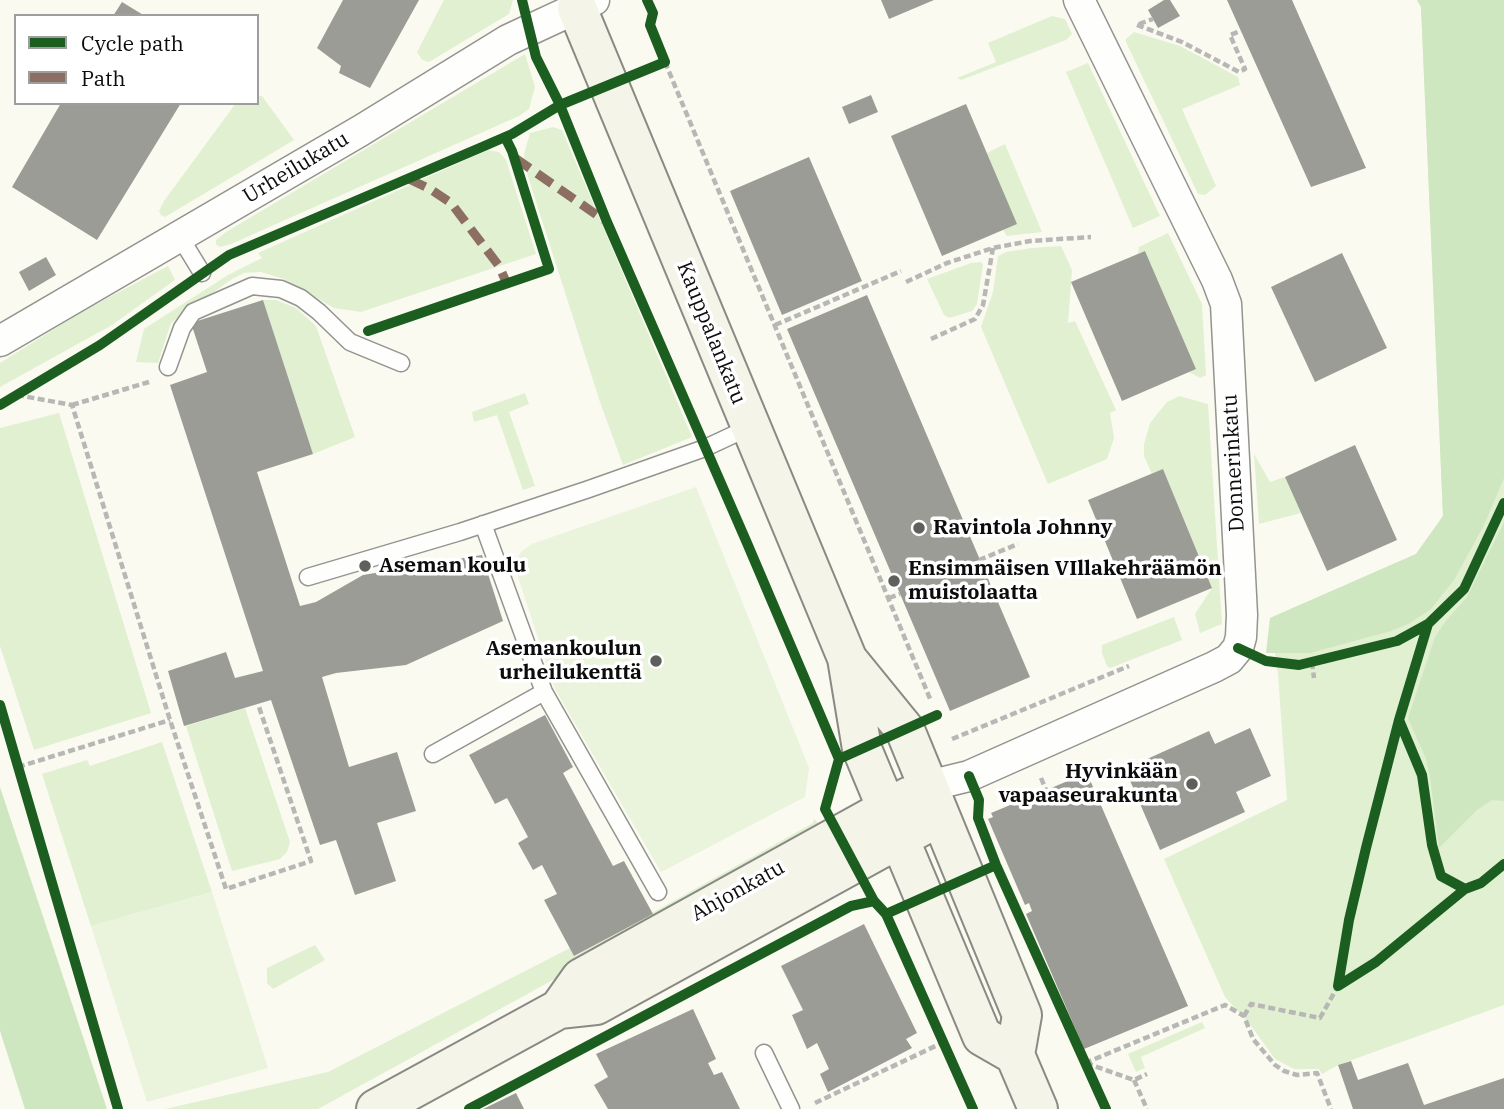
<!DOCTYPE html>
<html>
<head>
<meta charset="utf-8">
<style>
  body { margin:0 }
  #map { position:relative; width:1504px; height:1109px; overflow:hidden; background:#fafaf0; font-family:"IBM Plex Serif",serif }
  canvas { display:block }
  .legend { position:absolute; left:14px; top:14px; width:245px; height:91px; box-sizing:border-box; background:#fff; border:2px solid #9e9e9e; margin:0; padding:9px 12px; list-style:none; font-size:21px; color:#0c0c0c }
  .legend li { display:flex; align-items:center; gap:14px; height:35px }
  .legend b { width:35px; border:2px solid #9e9e9e }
</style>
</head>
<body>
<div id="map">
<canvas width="1504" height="1109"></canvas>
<ul class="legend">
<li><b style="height:9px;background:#1b5e20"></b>Cycle path</li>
<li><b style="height:9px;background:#8d6e63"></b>Path</li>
</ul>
</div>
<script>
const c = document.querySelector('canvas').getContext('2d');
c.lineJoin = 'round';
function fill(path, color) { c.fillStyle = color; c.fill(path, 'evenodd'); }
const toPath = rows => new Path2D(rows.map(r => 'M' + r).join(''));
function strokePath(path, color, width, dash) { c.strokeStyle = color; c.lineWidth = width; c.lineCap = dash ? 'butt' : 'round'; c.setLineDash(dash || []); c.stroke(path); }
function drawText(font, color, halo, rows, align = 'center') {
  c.font = font + ' "IBM Plex Serif",serif'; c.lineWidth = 7; c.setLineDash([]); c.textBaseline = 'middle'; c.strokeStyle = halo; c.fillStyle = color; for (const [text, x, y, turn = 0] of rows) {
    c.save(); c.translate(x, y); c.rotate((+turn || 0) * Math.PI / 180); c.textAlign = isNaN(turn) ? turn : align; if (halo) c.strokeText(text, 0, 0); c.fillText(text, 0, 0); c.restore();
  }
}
fill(toPath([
  [444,0,513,0,509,14,429,62,422,60,417,52],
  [1417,0,1504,0,1504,1005,1338,1065,1322,1074,1319,1069,1294,1069,1275,1059,1252,1027,1225,997,1164,859,1287,800,1278,674,1270,618,1416,554,1443,516,1421,7],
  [1052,16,1065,19,1072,34,1066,40,961,80,957,78,996,62,988,43],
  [1134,32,1180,46,1238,77,1240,85,1182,109,1216,186,1205,195,1198,194,1125,40],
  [525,54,535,87,529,109,519,116,231,244,220,247,216,244,216,240,226,232],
  [1088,63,1160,216,1133,228,1066,72],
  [257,96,262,96,294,140,165,217,161,215,159,211,164,201,236,103,257,103],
  [553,127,562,130,692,437,623,465,600,402,525,167,524,154,530,133],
  [1005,144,1042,232,1007,236,1003,230,1016,224,987,153],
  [488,150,499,152,506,160,536,254,361,312,334,308,284,279,261,272,244,273,232,279,171,323,158,363,136,362,144,329,228,275,262,258,258,253],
  [1168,233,1202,304,1206,375,1200,378,1189,372,1196,369,1145,251,1138,254,1139,247],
  [1061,246,1072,270,1068,323,1075,321,1116,410,1110,413,1114,438,1107,459,1048,484,981,327,993,292,998,256,1006,252,1032,248],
  [981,262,983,265,977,304,972,311,949,318,944,315,927,279,971,263],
  [168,266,175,280,112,325,0,387,0,363,85,310],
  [263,300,276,300,296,308,316,326,355,437,313,454],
  [525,393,529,404,509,412,535,486,523,490,497,415,474,422,472,412],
  [1179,396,1208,404,1222,624,1200,633,1195,614,1212,588,1163,469,1152,474,1144,456,1144,444,1150,423,1167,402],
  [59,413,151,713,34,750,0,646,0,428],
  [1254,454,1270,482,1285,477,1301,513,1259,524],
  [1174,617,1182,640,1110,668,1107,666,1102,653,1102,645],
  [245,708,290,842,287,852,280,859,232,871,186,726],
  [162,742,212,892,91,926,42,774,87,760,90,766],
  [814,819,821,826,713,892,318,1109,165,1109,328,1072,570,948,575,956,813,823],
  [315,945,325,960,273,989,267,983,267,968],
  [1202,1022,1205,1028,1141,1057,1145,1068,1136,1072,1128,1054]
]), '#e0f0d1');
fill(toPath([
  [1417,0,1504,0,1504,478,1484,525,1454,580,1430,610,1408,624,1391,631,1310,653,1266,653,1270,618,1416,554,1443,516,1421,7],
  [1504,522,1504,801,1492,800,1477,810,1439,848,1430,777,1426,759,1408,718,1435,637,1445,622,1467,597],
  [0,787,107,1109,25,1109,0,1031]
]), '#cfe7c0');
fill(toPath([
  [696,487,809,768,805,797,661,872,555,689,516,571,516,561,521,552,532,544],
  [212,892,268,1068,147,1102,91,926]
]), '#eaf3db');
fill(toPath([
  [343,0,419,0,370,88,339,73,341,66,317,48],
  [881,0,934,0,889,19],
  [1164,0,1170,0,1180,16,1158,28,1148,10],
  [1227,0,1292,0,1366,168,1311,187],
  [122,2,145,16,113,16],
  [871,95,878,112,849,124,842,107],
  [61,103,181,103,97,240,12,187],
  [966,104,1017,224,942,256,891,136],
  [809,157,862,281,782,315,730,191],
  [1145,251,1196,369,1122,401,1071,282],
  [1342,253,1387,348,1315,382,1271,287],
  [46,257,56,275,29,291,19,272],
  [867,295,1030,677,950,711,787,329],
  [263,300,313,454,257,472,300,606,316,602,363,575,482,555,503,621,406,665,336,673,322,677,349,767,397,752,416,811,377,823,396,881,355,895,336,840,320,845,271,700,184,726,168,671,226,652,235,678,263,671,170,385,207,372,191,323],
  [1355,445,1397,540,1327,571,1285,477],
  [1163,469,1212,588,1137,619,1088,500],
  [545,715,573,767,563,773,613,866,624,861,653,914,574,956,544,900,557,894,542,865,533,870,518,843,528,837,507,798,495,804,469,755],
  [1250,728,1271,776,1236,792,1245,812,1160,850,1125,769,1209,731,1215,744],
  [1087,773,1188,1006,1084,1049,1026,914,1032,911,1029,903,1025,905,988,819,993,817,991,813],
  [864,924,917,1033,906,1039,912,1048,828,1092,820,1074,829,1069,817,1043,807,1049,792,1015,803,1010,781,966],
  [693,1009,716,1059,708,1063,714,1075,722,1072,740,1109,608,1109,594,1085,608,1077,596,1054],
  [1351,1061,1358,1080,1408,1063,1424,1105,1504,1078,1504,1109,1353,1109,1338,1065],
  [516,1093,524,1109,483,1109]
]), '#9c9c96');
const lane = toPath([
  [180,237,202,273],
  [168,367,182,328,193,312,252,286,281,289,301,298,319,312,350,342,401,363],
  [308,577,460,532,589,489,705,448,750,427],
  [544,692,658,892],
  [433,754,544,692,483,524],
  [764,1053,791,1109]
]);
const street = toPath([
  [0,341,360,131,508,40,594,0],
  [928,786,969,776,1214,667,1229,659,1238,648,1241,637,1242,615,1226,304,1217,280,1079,0]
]);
const secondary = toPath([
  [577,8,847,658,862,749,887,809,982,1036,1015,1055],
  [848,660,905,730,1022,1015,1015,1055,1038,1109],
  [559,1009,581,978,908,797],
  [376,1109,559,1009,596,1005,940,816]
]);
strokePath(lane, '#93938f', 19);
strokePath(street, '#93938f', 33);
strokePath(secondary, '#8a8a85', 42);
strokePath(toPath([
  [1139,24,1153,19],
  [1137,25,1182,42,1239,72,1245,69,1230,35,1241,31],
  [665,62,931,701],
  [906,282,947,263,993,248,1030,241,1091,237],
  [775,325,901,271],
  [931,339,975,319,983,305,993,248],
  [17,395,72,405,170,720,226,889,311,861,258,704],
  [72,405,149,382],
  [979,560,1018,544],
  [889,598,900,594],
  [1312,662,1314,678],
  [952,739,1129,666],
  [18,767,170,720],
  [1041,778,1046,790],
  [1244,1016,1251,1004,1320,1018,1338,986],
  [1085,1063,1225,1005,1244,1016,1253,1039,1275,1065,1284,1071,1297,1075,1317,1073,1331,1109],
  [1086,1063,1134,1080,1147,1074],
  [1134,1080,1147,1109],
  [815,1103,944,1042]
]), '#b7b7b5', 4.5, [7, 3.5]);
strokePath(lane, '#fefefd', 16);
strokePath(street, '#fefefd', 30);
strokePath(secondary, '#f4f4e9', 38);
strokePath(toPath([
  [515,158,604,220],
  [409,179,430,189,451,203,499,266,507,284]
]), '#8d6e63', 9, [18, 9]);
strokePath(toPath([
  [522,0,536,57,560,105,607,222,747,543,839,759,825,809,874,901,886,914,973,1109],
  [368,331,549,269,512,151,505,137],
  [0,405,100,345,229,255,482,147,512,134,560,105,665,62,650,25,653,13,647,0],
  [1238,648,1266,661,1299,665,1397,641,1428,624],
  [0,705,118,1109],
  [1399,720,1422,775,1432,845,1441,876,1465,889],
  [839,759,937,715],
  [969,776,979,800,978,818,996,865,1106,1109],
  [886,914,996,865],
  [1338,986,1349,920,1366,848,1399,720,1428,624,1464,589,1504,503],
  [1338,986,1376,962,1465,889,1481,883,1504,864],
  [469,1109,851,906,874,901]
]), '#1b5e20', 10);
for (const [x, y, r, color] of [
  [919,528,7,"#5f5f5c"],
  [365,566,7,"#5f5f5c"],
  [894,581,7,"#5f5f5c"],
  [656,661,7,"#5f5f5c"],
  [1192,784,7,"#5f5f5c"]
]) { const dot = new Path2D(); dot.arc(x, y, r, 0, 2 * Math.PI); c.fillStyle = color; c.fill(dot); strokePath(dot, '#fff', 2.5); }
drawText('21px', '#0c0c0c', '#fff', [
  ["Urheilukatu",296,168,-31],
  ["Kauppalankatu",711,333,68],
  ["Donnerinkatu",1234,463,-93],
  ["Ahjonkatu",738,891,-29]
]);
drawText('bold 21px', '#0c0c0c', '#fff', [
  ["Ravintola Johnny",933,528],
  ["Aseman koulu",379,566],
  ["Ensimmäisen VIllakehräämön",908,569],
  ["muistolaatta",908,593],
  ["Asemankoulun",642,649,"right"],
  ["urheilukenttä",642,673,"right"],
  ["Hyvinkään",1178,772,"right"],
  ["vapaaseurakunta",1178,796,"right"]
], 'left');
</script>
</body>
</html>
